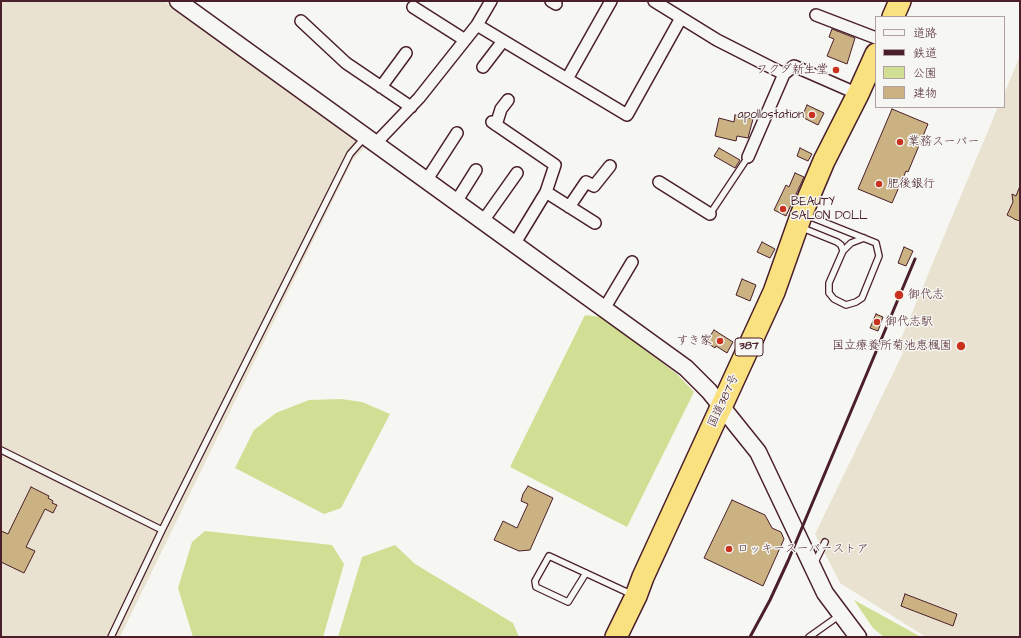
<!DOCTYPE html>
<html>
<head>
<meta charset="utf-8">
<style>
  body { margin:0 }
  #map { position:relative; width:1021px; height:638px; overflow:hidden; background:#f6f6f2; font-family:"Architects Daughter","Klee One",sans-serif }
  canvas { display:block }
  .frame { position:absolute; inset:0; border:2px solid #4a1f2b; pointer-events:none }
  .legend { position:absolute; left:875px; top:16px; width:130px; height:92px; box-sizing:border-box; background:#f6f6f2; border:1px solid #b1a0a2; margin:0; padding:5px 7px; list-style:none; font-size:12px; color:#4a1f2b }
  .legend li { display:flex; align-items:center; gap:8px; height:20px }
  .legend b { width:20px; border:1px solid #b1a0a2 }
</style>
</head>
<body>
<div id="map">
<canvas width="1021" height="638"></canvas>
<div class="frame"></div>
<ul class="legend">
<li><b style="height:5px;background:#f6f6f2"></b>道路</li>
<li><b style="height:5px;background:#4a1f2b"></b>鉄道</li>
<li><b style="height:11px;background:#d0df93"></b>公園</li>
<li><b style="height:11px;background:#cbb282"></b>建物</li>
</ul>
</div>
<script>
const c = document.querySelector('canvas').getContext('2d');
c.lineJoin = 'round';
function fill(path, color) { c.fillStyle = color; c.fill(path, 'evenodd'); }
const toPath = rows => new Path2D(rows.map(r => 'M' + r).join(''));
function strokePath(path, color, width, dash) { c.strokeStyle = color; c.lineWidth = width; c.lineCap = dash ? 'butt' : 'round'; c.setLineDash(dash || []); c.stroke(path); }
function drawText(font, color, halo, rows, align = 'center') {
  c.font = font + ' "Architects Daughter","Klee One",sans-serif'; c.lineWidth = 3; c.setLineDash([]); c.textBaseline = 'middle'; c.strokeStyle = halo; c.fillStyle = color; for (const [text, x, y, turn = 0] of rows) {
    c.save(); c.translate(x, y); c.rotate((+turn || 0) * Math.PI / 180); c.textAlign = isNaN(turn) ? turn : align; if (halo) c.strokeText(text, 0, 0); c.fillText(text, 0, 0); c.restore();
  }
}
fill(toPath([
  [1,1,164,1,366,146,352,161,120,637,1,637],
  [1020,56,1020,637,926,637,840,583,815,534,903,353,901,339,998,107,1004,107,1004,94]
]), '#e9e2d0');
fill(toPath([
  [585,315,601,317,677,374,694,392,627,527,510,467],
  [341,399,362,402,390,414,341,508,324,514,235,468,254,430,276,413,309,400],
  [205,531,332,545,344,564,323,637,193,637,178,588,192,542],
  [395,545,415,564,513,623,519,637,338,637,362,557],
  [854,600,903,627,921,637,884,637,873,628]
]), '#d0df93');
const building = toPath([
  [832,29,855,38,847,64,827,56,834,39,829,37,832,29],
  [807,105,824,113,818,125,802,117,807,105],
  [892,109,928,124,908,172,906,171,892,203,858,189,892,109],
  [735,115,753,119,748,138,737,136,736,141,715,136,719,118,734,122,735,115],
  [719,148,740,160,735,168,714,156,719,148],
  [800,148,812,154,808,161,797,156,800,148],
  [795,173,804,177,786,216,774,210,786,185,789,187,795,173],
  [1020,186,1020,221,1014,219,1013,218,1007,215,1013,202,1012,194,1016,196,1020,186],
  [762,242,775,249,770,258,757,252,762,242],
  [904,247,913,251,906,266,898,263,904,247],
  [742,279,756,285,750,301,736,295,742,279],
  [876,314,883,317,878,331,870,328,876,314],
  [714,330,733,342,727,353,716,346,715,348,706,342,714,330],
  [528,486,553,498,530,550,519,551,494,540,503,521,517,528,528,504,521,501,523,494,528,486],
  [31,487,49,496,48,498,53,501,52,503,57,505,53,513,45,509,26,547,35,551,24,573,1,562,1,531,8,534,31,487],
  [732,500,765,515,772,528,781,532,784,539,763,586,704,558,732,500],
  [905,594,957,614,953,626,901,606,905,594]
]);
fill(building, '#cbb282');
strokePath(building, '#4a1f2b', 1);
const lane = toPath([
  [710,214,748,157],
  [800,227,837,242,841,245,843,251,829,283,829,293,834,299,846,305,856,302,862,298,879,256,876,243,806,215],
  [843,251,851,243,864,238],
  [1,450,162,530],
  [814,564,825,542],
  [586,573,568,602,536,587,535,581,549,556,633,595],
  [111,637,162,530,350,154,365,137],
  [809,637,840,615]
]);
const street = toPath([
  [551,1,556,4],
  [654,1,717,40,784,74,794,66,858,94],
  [413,7,465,40],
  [816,15,876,38],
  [301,21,346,63,411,107],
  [477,25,627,115,681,18],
  [483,67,503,41],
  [567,79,611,1],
  [381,87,406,53],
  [492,122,555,165,546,192,515,243],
  [496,125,501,109,508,100],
  [375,144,419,98,477,25,491,1],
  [748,157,784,74],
  [426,181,457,133],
  [659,182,710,214],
  [546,192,595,223],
  [456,202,476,170],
  [569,207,586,182,594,186,610,166],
  [483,221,517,173],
  [604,309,632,262]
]);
const secondary = toPath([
  [178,1,686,368,709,391,758,452,825,593,858,637]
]);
const highway = toPath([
  [893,17,900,1],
  [616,637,636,596,643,577,774,292,802,213,824,161,858,94,876,54]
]);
strokePath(lane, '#4a1f2b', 8);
strokePath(street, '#4a1f2b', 14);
strokePath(secondary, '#4a1f2b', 19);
strokePath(highway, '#4a1f2b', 24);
strokePath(lane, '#f6f6f2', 5.5);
strokePath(street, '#f6f6f2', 11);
strokePath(secondary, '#f6f6f2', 16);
strokePath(highway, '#fae180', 21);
strokePath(toPath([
  [750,637,770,600,788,561,915,259]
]), '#4a1f2b', 3);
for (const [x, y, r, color] of [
  [836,70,4,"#c8321e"],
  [812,115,4,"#c8321e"],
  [900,142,4,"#c8321e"],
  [879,184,4,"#c8321e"],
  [783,209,4,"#c8321e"],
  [899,295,5,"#c8321e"],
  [877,322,4,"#c8321e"],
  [720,341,4,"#c8321e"],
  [961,346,5,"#c8321e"],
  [729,549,4,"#c8321e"]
]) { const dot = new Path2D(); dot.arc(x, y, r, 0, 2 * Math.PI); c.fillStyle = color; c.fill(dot); strokePath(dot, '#f6f6f2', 1.5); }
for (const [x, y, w] of [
  [749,347,28]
]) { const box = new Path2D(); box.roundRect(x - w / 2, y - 9, w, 18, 3); c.fillStyle = '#f6f6f2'; c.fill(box); strokePath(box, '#4a1f2b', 1); }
drawText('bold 11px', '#4a1f2b', null, [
  ["387",749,347]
]);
drawText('12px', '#4a1f2b', '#f6f6f2', [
  ["フクダ新生堂",828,70,"right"],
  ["apollostation",804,115,"right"],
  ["業務スーパー",908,142],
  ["肥後銀行",887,184],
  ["BEAUTY",791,202],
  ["SALON DOLL",791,216],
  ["御代志",908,295],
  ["御代志駅",885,322],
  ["すき家",712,341,"right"],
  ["国立療養所菊池恵楓園",952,346,"right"],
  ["ロッキースーパーストア",737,549]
], 'left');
drawText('12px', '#4a1f2b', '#f6f6f2', [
  ["国道387号",724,401,-65]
]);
</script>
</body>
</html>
